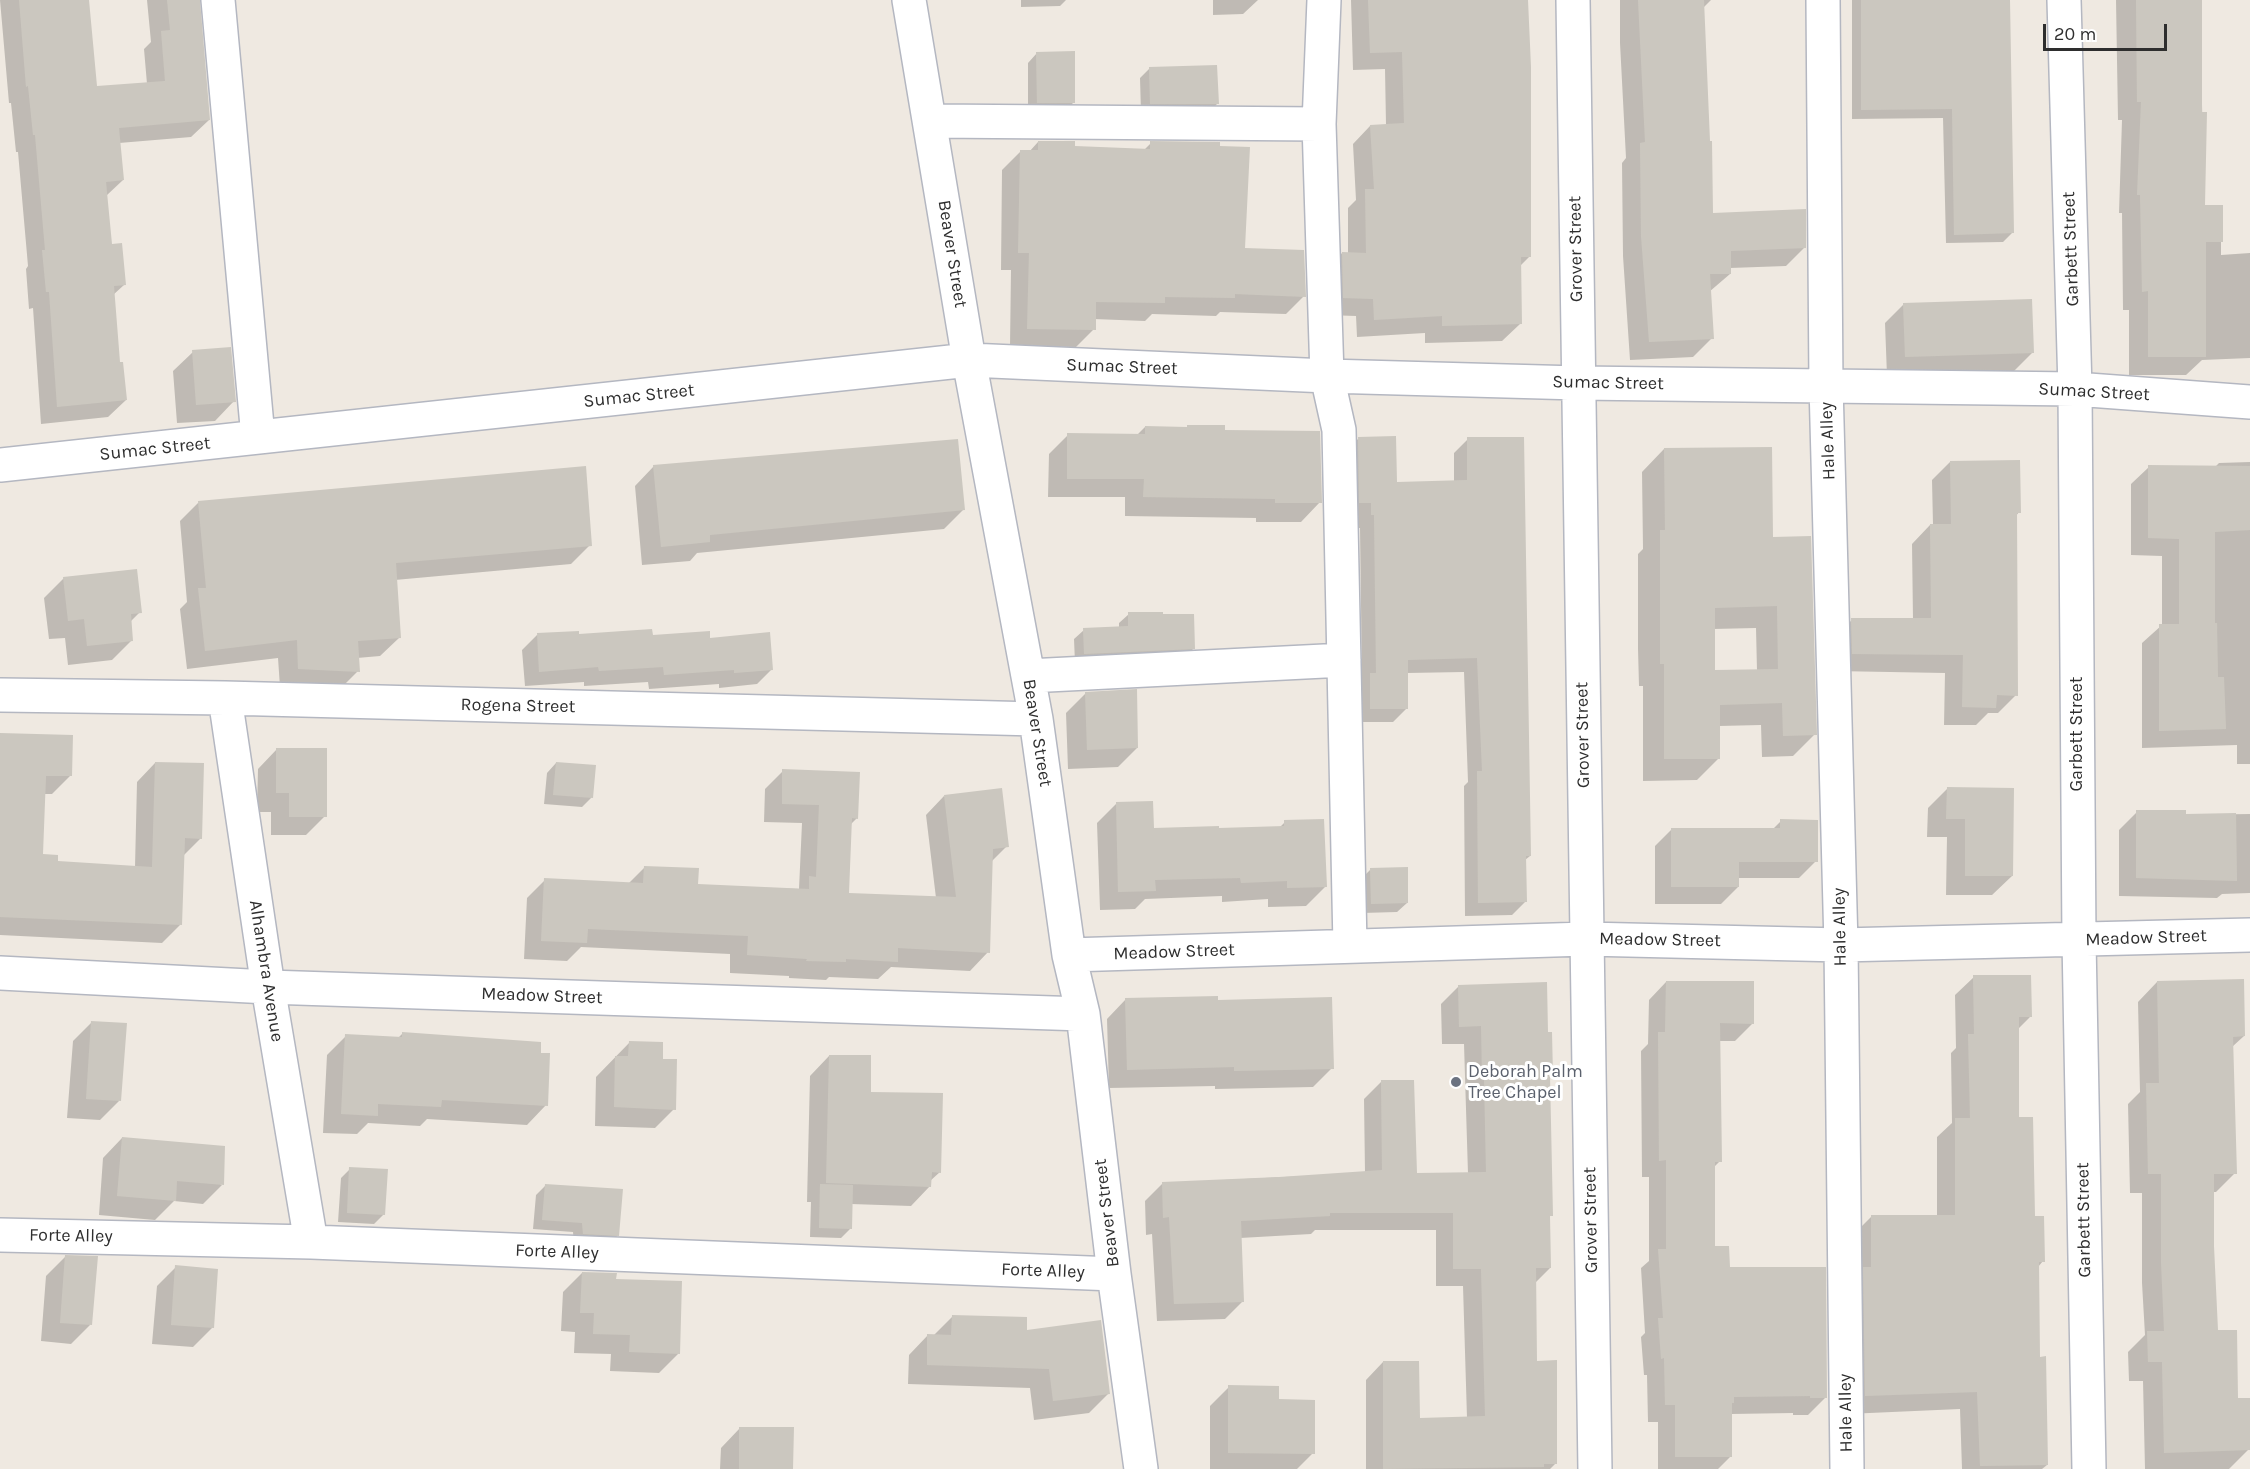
<!DOCTYPE html>
<html>
<head>
<meta charset="utf-8">
<style>
  body { margin:0 }
  #map { position:relative; width:2250px; height:1469px; overflow:hidden; background:#efe9e1; font-family:Karla,sans-serif }
  canvas { display:block }
  .scale { position:absolute; left:2043px; top:24px; width:124px; height:27px; box-sizing:border-box; border:3px solid #2e2e2e; border-top:0; padding-left:8px; font-size:18px; line-height:21px; white-space:nowrap; color:#2e2e2e; -webkit-text-stroke:4px #fff; paint-order:stroke }
</style>
</head>
<body>
<div id="map">
<canvas width="2250" height="1469"></canvas>
<div class="scale">20 m</div>
</div>
<script>
const c = document.querySelector('canvas').getContext('2d');
c.lineJoin = 'round';
function fill(path, color) { c.fillStyle = color; c.fill(path, 'evenodd'); }
const toPath = rows => new Path2D(rows.map(r => 'M' + r).join(''));
function strokePath(path, color, width, dash) { c.strokeStyle = color; c.lineWidth = width; c.lineCap = dash ? 'butt' : 'round'; c.setLineDash(dash || []); c.stroke(path); }
function drawText(font, color, halo, rows, align = 'center') {
  c.font = font + ' Karla,sans-serif'; c.lineWidth = 6; c.setLineDash([]); c.textBaseline = 'middle'; c.strokeStyle = halo; c.fillStyle = color; for (const [text, x, y, turn = 0] of rows) {
    c.save(); c.translate(x, y); c.rotate((+turn || 0) * Math.PI / 180); c.textAlign = isNaN(turn) ? turn : align; if (halo) c.strokeText(text, 0, 0); c.fillText(text, 0, 0); c.restore();
  }
}
fill(toPath([
  [0,0,87,0,96,88,147,84,144,49,151,42,147,0,198,0,209,120,191,137,119,143,123,180,106,196,110,246,124,285,113,295,118,364,126,400,108,417,41,424,33,308,29,309,26,269,28,266,18,152,16,152,11,103,9,103],
  [1021,0,1066,0,1060,6,1021,7],
  [1213,0,1258,0,1243,14,1213,15],
  [1351,0,1526,0,1530,256,1519,267,1520,324,1502,341,1425,343,1425,333,1357,337,1356,316,1326,315,1325,271,1342,253,1348,254,1348,208,1356,200,1353,144,1370,126,1386,125,1385,69,1353,70],
  [1620,0,1711,0,1703,8,1712,214,1805,247,1786,266,1730,268,1730,274,1709,292,1712,338,1693,357,1630,360,1623,256,1622,163,1626,158,1620,43],
  [1852,0,2009,0,2013,232,2003,242,1946,243,1943,118,1852,119],
  [2116,0,2200,0,2204,207,2221,207,2221,255,2250,253,2250,358,2202,360,2186,375,2129,375,2129,310,2123,310,2122,213,2119,213,2122,120,2118,120],
  [1037,53,1073,103,1064,112,1028,112,1028,63],
  [1150,68,1217,104,1208,113,1141,113,1140,78],
  [1038,142,1073,147,1144,150,1151,143,1244,249,1304,296,1286,314,1220,312,1216,316,1152,314,1145,321,1094,319,1094,329,1076,347,1010,346,1011,270,1001,270,1002,170,1020,152,1029,152],
  [1904,304,2032,353,2013,372,1887,376,1885,323],
  [193,352,234,401,215,421,177,423,173,371],
  [1145,427,1224,432,1320,502,1301,522,1256,522,1256,518,1125,516,1125,497,1048,497,1049,454,1068,435,1137,435],
  [1359,438,1396,484,1454,482,1454,453,1468,439,1530,856,1525,860,1526,901,1512,915,1465,916,1464,786,1468,782,1464,672,1407,673,1407,708,1393,722,1356,722,1356,688,1362,682,1360,528,1358,528,1345,452],
  [1664,449,1772,539,1815,734,1793,756,1762,757,1761,725,1719,726,1719,758,1697,780,1643,781,1643,686,1639,686,1638,649,1638,554,1643,549,1642,472],
  [1756,628,1757,671,1713,671,1713,629],
  [1950,462,2019,512,2016,516,2016,695,1998,713,1988,713,1976,725,1944,725,1945,673,1834,671,1833,638,1852,620,1913,620,1912,544,1930,525,1933,525,1932,480],
  [2250,462,2250,764,2237,764,2237,745,2142,748,2142,643,2162,625,2162,556,2131,555,2131,484,2149,467,2214,468,2219,463],
  [654,466,963,510,944,529,697,553,690,561,642,565,635,486],
  [199,502,590,545,571,564,395,580,399,638,380,656,357,658,358,671,339,690,280,687,278,658,187,669,180,609,187,602,180,521],
  [64,578,140,612,130,622,132,640,112,660,68,665,65,638,49,639,44,598],
  [1129,614,1194,648,1184,658,1075,663,1074,639,1084,630,1119,628,1119,623],
  [537,635,709,640,772,669,757,684,719,688,719,684,649,689,648,682,584,686,584,682,525,686,522,650],
  [1086,693,1137,748,1118,767,1068,769,1066,713],
  [0,734,70,776,52,794,44,794,41,855,56,862,135,867,137,782,155,763,201,838,183,856,180,925,162,943,0,935],
  [277,749,325,816,306,835,271,835,271,812,257,812,258,769],
  [556,763,592,797,582,807,544,804,547,773],
  [783,771,857,818,850,825,847,895,936,898,926,815,944,796,1007,846,991,862,988,952,970,971,891,967,878,979,829,977,826,980,789,978,789,976,730,973,730,954,581,947,567,961,524,959,527,898,545,880,628,884,645,867,697,885,799,889,802,823,764,822,765,789],
  [1947,789,2012,876,1992,895,1946,895,1947,837,1927,837,1928,808],
  [1116,804,1152,829,1218,830,1279,828,1285,822,1325,887,1306,906,1268,907,1268,899,1222,902,1222,896,1145,899,1135,909,1100,910,1097,823],
  [2137,812,2185,815,2250,814,2250,893,2222,894,2217,898,2119,896,2119,830],
  [1781,821,1816,861,1799,878,1738,878,1738,887,1721,904,1655,904,1655,846,1672,829,1773,829],
  [1370,870,1407,903,1397,912,1362,913,1361,879],
  [1974,977,2030,1017,2017,1030,2017,1118,2033,1218,2043,1261,2038,1267,2039,1358,2047,1465,2042,1469,1962,1469,1960,1409,1847,1414,1853,1235,1872,1216,1937,1216,1937,1137,1952,1123,1951,1053,1956,1048,1955,995],
  [1666,982,1753,1023,1735,1041,1719,1041,1720,1161,1713,1168,1713,1248,1826,1397,1808,1415,1793,1415,1793,1413,1731,1414,1731,1456,1718,1469,1658,1469,1658,1422,1648,1422,1647,1375,1644,1375,1641,1337,1645,1333,1641,1268,1649,1261,1649,1177,1642,1177,1641,1051,1648,1044,1649,1000],
  [2157,982,2244,1036,2232,1047,2235,1173,2216,1192,2212,1192,2212,1246,2217,1332,2237,1400,2250,1399,2248,1450,2229,1469,2145,1469,2143,1381,2129,1381,2128,1352,2145,1335,2142,1283,2142,1193,2130,1193,2128,1104,2140,1092,2138,1002],
  [1459,986,1546,1034,1552,1075,1549,1078,1551,1215,1549,1218,1550,1268,1535,1283,1536,1362,1556,1463,1550,1469,1366,1469,1366,1380,1383,1362,1419,1420,1467,1418,1463,1286,1436,1286,1436,1230,1315,1230,1311,1234,1240,1238,1243,1301,1225,1319,1157,1321,1152,1234,1146,1235,1145,1201,1163,1183,1365,1173,1364,1099,1382,1081,1415,1175,1468,1174,1464,1044,1442,1044,1441,1004],
  [1126,999,1217,1001,1332,1068,1313,1087,1215,1089,1215,1086,1109,1088,1107,1019],
  [92,1022,119,1101,100,1120,67,1118,73,1041],
  [402,1034,546,1105,527,1125,427,1119,420,1126,368,1123,357,1134,323,1133,327,1055,346,1036,398,1038],
  [630,1042,661,1060,674,1109,655,1128,595,1126,596,1077],
  [829,1056,869,1093,940,1172,930,1181,930,1186,911,1206,851,1204,850,1229,841,1238,810,1237,811,1202,807,1202,810,1076],
  [122,1138,222,1185,203,1204,174,1201,155,1220,99,1215,103,1158],
  [350,1169,384,1214,374,1224,338,1222,341,1178],
  [545,1186,618,1235,609,1244,574,1243,573,1232,533,1229,536,1195],
  [65,1257,90,1325,71,1344,41,1341,46,1276],
  [176,1267,213,1327,193,1347,152,1344,157,1286],
  [582,1273,615,1281,679,1353,659,1373,610,1371,611,1354,574,1353,575,1332,561,1331,563,1292],
  [953,1316,1025,1331,1109,1393,1089,1413,1034,1420,1030,1388,908,1384,909,1355,928,1335,933,1336],
  [1229,1387,1278,1401,1313,1453,1297,1469,1210,1469,1210,1406],
  [740,1428,791,1469,720,1469,721,1448]
]), '#0003');
fill(toPath([
  [19,0,89,0,97,86,165,81,161,31,170,30,167,0,200,0,210,120,119,128,124,180,106,182,112,244,122,243,126,285,114,286,120,362,123,362,127,400,57,407,49,292,46,292,42,250,45,250,35,135,33,135,28,86,26,87],
  [1368,0,1528,0,1531,67,1531,257,1521,257,1522,324,1442,326,1442,316,1374,320,1373,299,1343,298,1342,252,1366,253,1365,189,1374,189,1370,125,1404,123,1402,52,1370,53],
  [1638,0,1704,0,1710,141,1712,141,1713,213,1806,209,1806,248,1731,251,1731,274,1710,274,1714,339,1649,342,1641,236,1640,143,1645,142],
  [1861,0,2010,0,2014,233,1954,235,1952,109,1861,110],
  [2136,0,2202,0,2202,112,2207,112,2205,205,2223,205,2223,242,2206,242,2206,357,2148,357,2148,291,2142,292,2140,195,2137,195,2141,102,2137,102],
  [1075,51,1075,103,1037,103,1036,52],
  [1217,65,1219,104,1150,104,1149,67],
  [1038,141,1075,141,1075,146,1150,149,1150,141,1220,142,1220,146,1250,147,1245,248,1304,250,1306,297,1235,294,1235,298,1165,297,1165,303,1096,302,1096,330,1027,329,1029,253,1018,253,1020,150,1038,150],
  [2032,299,2034,353,1905,357,1903,303],
  [231,347,236,402,196,405,192,350],
  [1187,425,1225,425,1225,430,1320,431,1322,503,1275,503,1275,499,1143,497,1144,479,1067,479,1067,433,1145,434,1145,426,1187,427],
  [1396,436,1397,482,1467,480,1467,437,1524,437,1531,856,1526,856,1527,902,1478,903,1477,771,1482,771,1477,658,1408,660,1408,709,1370,709,1370,673,1376,673,1374,515,1371,515,1371,503,1359,503,1358,437],
  [958,439,965,510,710,535,710,542,661,547,653,465],
  [1772,447,1773,537,1811,536,1817,735,1783,736,1782,703,1720,705,1720,759,1664,759,1664,664,1660,664,1660,530,1665,530,1664,448],
  [1777,606,1778,669,1715,670,1715,608],
  [2020,460,2021,513,2017,513,2018,696,1997,695,1996,708,1962,707,1963,655,1852,654,1851,618,1931,618,1930,524,1951,524,1950,461],
  [2148,465,2250,466,2250,530,2215,532,2215,623,2217,623,2218,677,2224,677,2226,729,2159,731,2159,624,2179,624,2179,539,2148,538],
  [586,466,592,546,396,563,401,638,358,641,360,672,298,669,297,640,205,651,198,588,206,588,198,501],
  [137,569,142,613,131,614,133,641,87,646,84,619,68,621,63,577],
  [1128,612,1163,612,1163,614,1194,614,1195,649,1084,654,1083,628,1128,626],
  [652,629,653,635,710,631,710,638,770,632,773,670,734,673,734,670,664,675,663,667,599,671,598,667,539,672,537,633,579,631,579,634],
  [1137,689,1138,748,1087,750,1085,692],
  [0,733,73,735,72,776,46,776,43,854,58,855,58,861,152,867,155,762,204,763,202,839,185,838,182,925,0,917],
  [276,748,327,748,327,817,289,817,289,793,276,793],
  [556,762,596,765,593,798,553,795],
  [782,769,860,772,858,819,852,818,849,893,956,897,944,795,1002,788,1009,847,993,849,990,953,898,948,898,962,846,959,846,962,806,961,807,959,747,955,748,936,588,929,587,943,541,941,544,878,643,883,644,866,699,868,698,884,809,889,809,876,816,877,819,805,782,804],
  [1947,787,2014,788,2013,876,1965,876,1965,819,1946,819],
  [1153,801,1154,828,1219,826,1219,828,1284,826,1284,820,1324,819,1327,887,1287,888,1287,881,1241,883,1240,878,1155,880,1156,891,1118,892,1116,802],
  [2136,810,2186,810,2186,814,2236,813,2237,881,2136,878],
  [1780,819,1818,820,1818,862,1739,862,1739,887,1671,887,1671,828,1780,828],
  [1408,867,1408,903,1371,904,1370,868],
  [1973,975,2031,975,2032,1017,2019,1017,2019,1117,2033,1117,2035,1216,2044,1216,2045,1262,2039,1262,2040,1357,2046,1356,2048,1465,1980,1466,1977,1392,1865,1396,1863,1267,1871,1267,1871,1215,1955,1215,1955,1118,1970,1118,1968,1034,1974,1034],
  [2244,979,2245,1036,2233,1037,2237,1174,2214,1174,2214,1246,2218,1330,2237,1330,2238,1398,2250,1398,2250,1450,2164,1453,2162,1362,2148,1362,2147,1331,2164,1331,2161,1262,2161,1174,2148,1174,2146,1083,2159,1083,2157,981],
  [1666,981,1754,981,1754,1024,1720,1023,1722,1162,1715,1162,1715,1246,1729,1246,1730,1267,1826,1267,1827,1398,1810,1398,1810,1396,1734,1397,1734,1403,1732,1403,1732,1457,1675,1457,1675,1405,1665,1405,1664,1358,1661,1359,1658,1318,1663,1318,1658,1249,1666,1249,1666,1160,1659,1161,1658,1032,1665,1032],
  [1547,982,1548,1032,1552,1032,1553,1076,1550,1076,1553,1216,1550,1216,1551,1268,1536,1268,1537,1361,1557,1360,1557,1464,1544,1464,1544,1467,1383,1469,1383,1361,1419,1361,1420,1418,1485,1416,1481,1269,1453,1269,1453,1213,1330,1213,1330,1216,1241,1221,1244,1302,1174,1304,1169,1217,1163,1218,1162,1182,1279,1177,1382,1170,1381,1080,1414,1080,1417,1173,1486,1172,1484,1078,1482,1078,1481,1026,1459,1027,1458,985],
  [1218,996,1218,1000,1332,997,1334,1069,1234,1071,1234,1067,1127,1070,1125,998],
  [91,1021,127,1023,121,1101,86,1099],
  [402,1032,541,1042,541,1053,550,1053,548,1106,442,1100,441,1107,378,1104,378,1116,341,1114,345,1034,402,1037],
  [629,1041,663,1042,663,1059,677,1059,676,1110,614,1107,615,1056,628,1056],
  [829,1055,871,1055,871,1092,943,1093,941,1173,932,1172,931,1187,826,1183],
  [122,1137,225,1146,224,1185,177,1181,176,1201,117,1196],
  [349,1167,388,1169,385,1215,347,1213],
  [545,1184,623,1189,619,1236,583,1234,582,1223,542,1220],
  [820,1184,853,1185,852,1229,819,1228],
  [65,1255,98,1256,92,1325,60,1323],
  [175,1265,218,1269,214,1328,171,1325],
  [582,1272,617,1273,616,1279,682,1281,680,1354,629,1352,630,1335,593,1334,594,1313,580,1313],
  [952,1315,1027,1317,1027,1330,1101,1320,1110,1394,1053,1401,1049,1369,927,1365,927,1334,951,1335],
  [1228,1385,1279,1386,1279,1399,1315,1400,1315,1454,1228,1453],
  [739,1427,794,1427,793,1469,739,1469]
]), '#cbc7bf');
const minor = toPath([
  [218,0,258,437],
  [909,0,969,360,1036,719,1069,955,1083,1014,1114,1274,1141,1469],
  [1324,0,1319,124,1327,376,1339,430,1350,946],
  [1573,0,1595,1469],
  [1823,0,1826,385,1841,945,1847,1469],
  [2064,0,2075,389,2079,940,2089,1469],
  [931,121,1319,124],
  [0,465,969,360,1327,376,1578,383,2075,389,2250,402],
  [1028,676,1344,660],
  [0,695,225,698,1036,719],
  [225,698,268,987,311,1242],
  [1069,955,1586,939,1841,945,2250,935],
  [0,973,268,987,1083,1014],
  [0,1235,311,1242,1114,1274]
]);
strokePath(minor, '#b4b7c1', 36);
strokePath(minor, '#fff', 33);
for (const [x, y, r, color] of [
  [1456,1082,6,"#6b7280"]
]) { const dot = new Path2D(); dot.arc(x, y, r, 0, 2 * Math.PI); c.fillStyle = color; c.fill(dot); strokePath(dot, '#fff', 2); }
drawText('18px', '#2e2e2e', '#fff', [
  ["Grover Street",1576,249,-91],
  ["Garbett Street",2071,249,-92],
  ["Beaver Street",952,254,81],
  ["Sumac Street",1122,367,2],
  ["Sumac Street",1608,383,1],
  ["Sumac Street",2094,392,3],
  ["Sumac Street",639,396,-6],
  ["Hale Alley",1828,441,-92],
  ["Sumac Street",155,449,-6],
  ["Rogena Street",518,706,1],
  ["Beaver Street",1037,733,81],
  ["Garbett Street",2077,734,-90],
  ["Grover Street",1583,735,-91],
  ["Hale Alley",1840,927,-91],
  ["Meadow Street",2146,938,-2],
  ["Meadow Street",1660,940,1],
  ["Meadow Street",1174,952,-2],
  ["Alhambra Avenue",266,971,81],
  ["Meadow Street",542,996,2],
  ["Beaver Street",1107,1213,-97],
  ["Grover Street",1591,1220,-91],
  ["Garbett Street",2084,1220,-91],
  ["Forte Alley",71,1236,1],
  ["Forte Alley",557,1252,2],
  ["Forte Alley",1043,1271,2],
  ["Hale Alley",1846,1413,-91]
]);
drawText('18px', '#5b616d', '#fff', [
  ["Deborah Palm",1468,1072],
  ["Tree Chapel",1468,1093]
], 'left');
</script>
</body>
</html>
